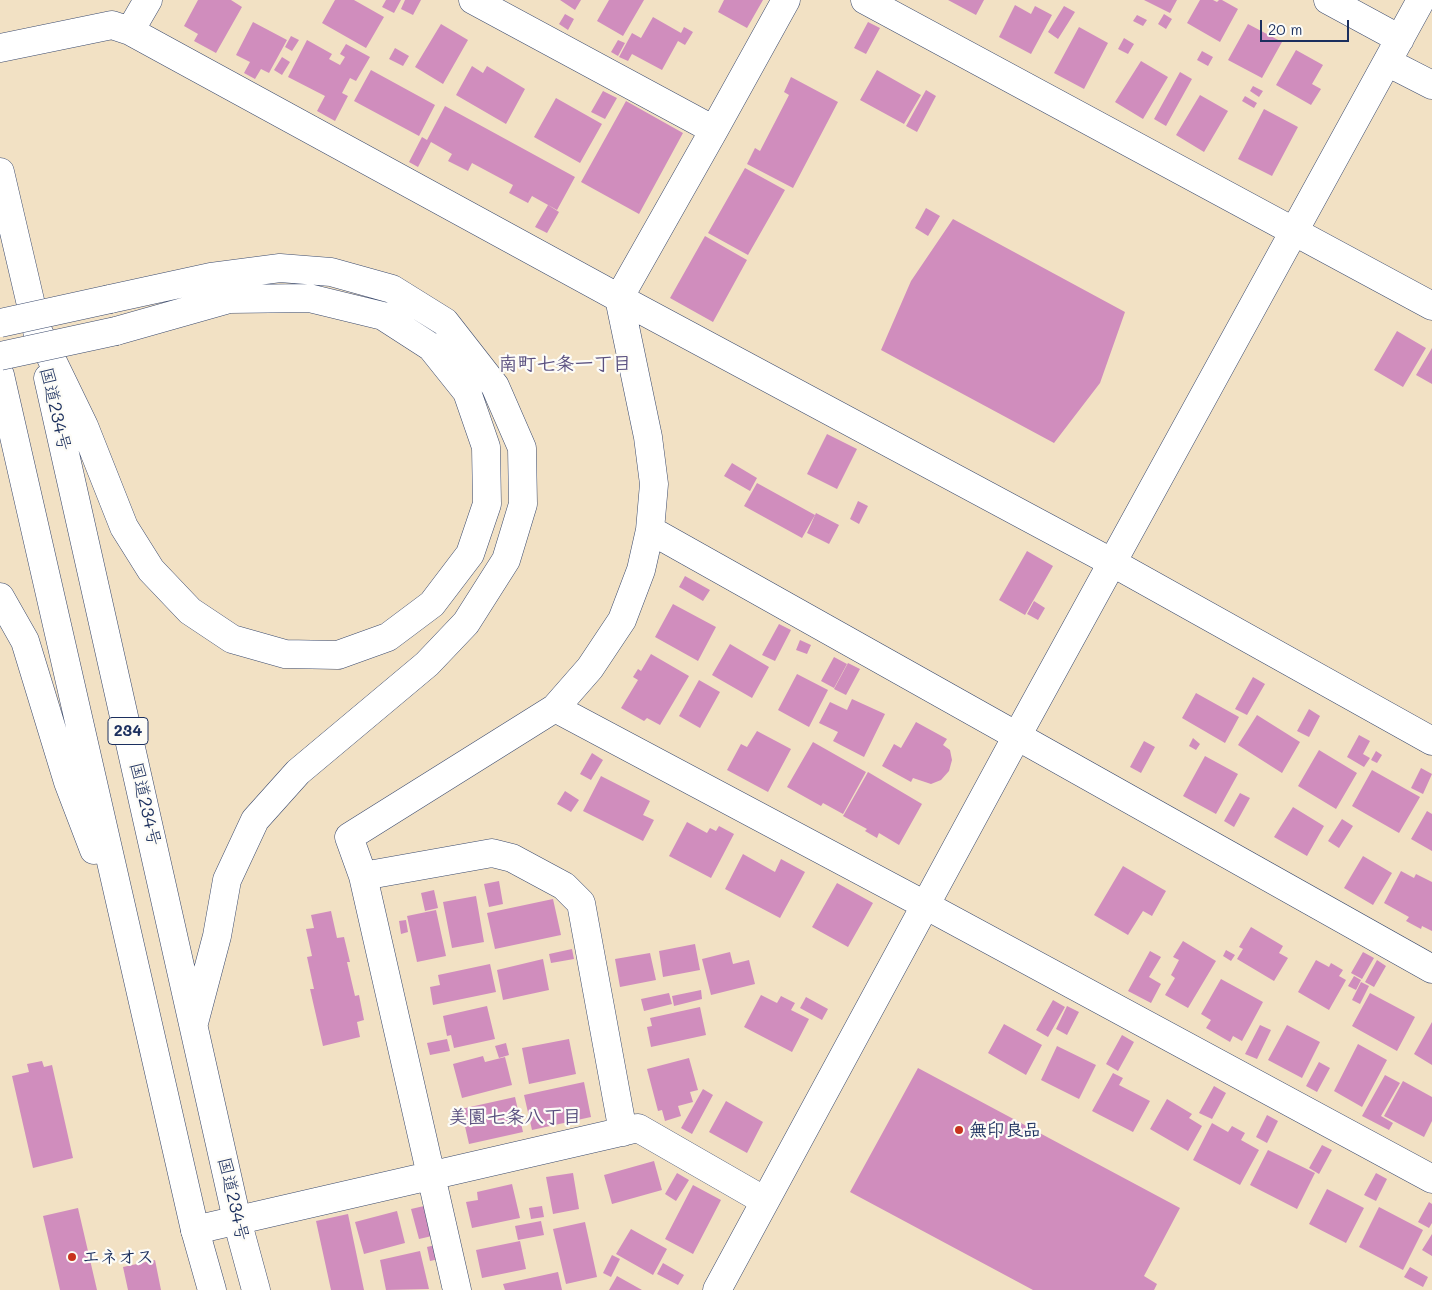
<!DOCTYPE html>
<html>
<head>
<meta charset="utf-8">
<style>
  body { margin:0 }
  #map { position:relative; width:1432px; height:1290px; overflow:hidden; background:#f2e1c4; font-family:Mali,sans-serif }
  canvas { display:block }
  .scale { position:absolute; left:1260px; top:20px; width:89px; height:22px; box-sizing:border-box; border:2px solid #1b2f5e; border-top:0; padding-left:6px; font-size:15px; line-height:18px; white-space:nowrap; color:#1b2f5e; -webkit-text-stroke:4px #fdfcf7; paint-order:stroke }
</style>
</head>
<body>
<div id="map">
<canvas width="1432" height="1290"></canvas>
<div class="scale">20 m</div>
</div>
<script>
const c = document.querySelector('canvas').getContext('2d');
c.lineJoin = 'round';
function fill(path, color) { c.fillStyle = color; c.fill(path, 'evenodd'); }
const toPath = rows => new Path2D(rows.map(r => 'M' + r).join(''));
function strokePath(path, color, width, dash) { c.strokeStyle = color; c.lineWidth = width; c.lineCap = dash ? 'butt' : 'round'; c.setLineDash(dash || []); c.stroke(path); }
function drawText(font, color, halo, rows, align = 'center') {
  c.font = font + ' Mali,"Klee One",sans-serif'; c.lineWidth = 4.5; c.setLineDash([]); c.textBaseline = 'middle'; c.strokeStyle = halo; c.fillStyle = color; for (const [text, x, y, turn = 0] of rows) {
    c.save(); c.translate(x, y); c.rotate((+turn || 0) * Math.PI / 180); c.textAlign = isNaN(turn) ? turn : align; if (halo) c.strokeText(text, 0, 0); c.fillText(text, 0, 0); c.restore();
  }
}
fill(toPath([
  [198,0,231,0,242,7,216,53,194,41,198,34,184,26],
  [335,0,354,0,384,17,366,48,322,23],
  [386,0,401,0,394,13,382,7],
  [405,0,421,0,413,15,401,9],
  [560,0,581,0,575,10],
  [609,0,644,0,623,36,597,21],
  [724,0,763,0,747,28,718,12],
  [948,0,984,0,976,15],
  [1144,0,1177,0,1170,13],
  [1200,0,1213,0,1217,2,1219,0,1222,0,1238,9,1220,42,1187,23],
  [1015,5,1031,14,1035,6,1052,15,1031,54,999,37],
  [1064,6,1075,12,1058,39,1048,32],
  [565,14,574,19,568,30,559,24],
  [1164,14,1172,19,1166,29,1158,24],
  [1137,15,1147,20,1143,26,1133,21],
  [653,17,681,33,684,27,693,32,685,45,678,41,662,70,632,54,628,61,619,57,632,33,641,38],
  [253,22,287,40,269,73,261,69,255,79,244,73,250,62,236,55],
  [868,22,880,28,866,54,854,48],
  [441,24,468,40,443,84,415,67],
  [1248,24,1282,42,1262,78,1228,60],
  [1079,27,1108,43,1084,89,1054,73],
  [291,36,299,40,292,51,285,47],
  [1124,38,1134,44,1128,54,1118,49],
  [307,40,332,54,329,59,340,65,345,57,340,54,346,44,370,57,356,81,350,78,342,93,348,96,335,121,317,111,325,96,288,77],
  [618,40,625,43,618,56,611,52],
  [395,48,409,56,403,66,389,59],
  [1296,50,1323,65,1312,84,1321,89,1311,105,1276,85],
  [1202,51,1213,57,1208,66,1197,60],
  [282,57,290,62,282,75,274,70],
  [1141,61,1168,77,1143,119,1115,102],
  [472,66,483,73,487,66,525,89,506,124,456,95],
  [371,70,435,105,419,136,354,101],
  [877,70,921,95,904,124,860,100],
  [1180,72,1192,79,1166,126,1154,119],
  [791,77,838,102,793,188,747,164,755,148,760,151,789,95,784,92],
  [1253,86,1263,91,1259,97,1250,91],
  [926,90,936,96,917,132,906,126],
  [603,91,617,98,605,119,591,112],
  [1200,95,1228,111,1204,152,1176,135],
  [1245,96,1257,103,1254,108,1242,101],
  [556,98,602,124,580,163,534,137],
  [626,101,683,133,639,214,581,182],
  [445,106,575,177,557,210,532,196,528,203,509,193,513,185,472,163,468,171,448,161,452,154,431,142,418,167,409,162,422,137,427,140],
  [1264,109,1298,127,1272,176,1238,159],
  [745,168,785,190,748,255,708,233],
  [548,205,559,212,547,233,535,227],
  [926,208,940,216,928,236,915,228],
  [953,219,1125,312,1100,383,1054,443,881,350,911,281],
  [705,236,747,260,713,322,670,298],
  [1397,331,1426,348,1403,387,1374,370],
  [1432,348,1432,384,1416,375],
  [827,434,857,449,837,489,807,474],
  [732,463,757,478,750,491,724,476],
  [757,483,815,515,802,538,744,506],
  [858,501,868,506,859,524,850,519],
  [816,513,839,525,829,544,807,533],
  [1027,551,1053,566,1025,615,999,600],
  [685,576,710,590,703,601,679,587],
  [1034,601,1045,608,1038,620,1027,614],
  [673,604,716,627,698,661,655,637],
  [779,624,791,630,775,661,762,655],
  [800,640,811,645,807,654,796,650],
  [730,644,769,667,752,698,712,675],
  [651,654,689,676,660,725,647,718,644,721,621,708,638,680,633,677,638,669,641,671],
  [834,657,847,664,834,688,821,681],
  [848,663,860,669,846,695,834,689],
  [797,674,828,690,809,727,778,710],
  [1253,677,1265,684,1247,715,1235,709],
  [699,680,720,692,700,728,679,716],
  [1196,693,1239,717,1225,743,1182,718],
  [852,699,885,714,864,757,833,741,838,732,819,723,830,702,847,710],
  [1309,709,1320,716,1309,737,1297,731],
  [1257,715,1300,742,1282,773,1238,745],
  [916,722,947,739,943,745,950,750,952,760,949,771,941,780,931,784,913,778,911,782,882,766,894,744,901,748],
  [757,731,791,749,768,792,727,770,741,744,747,747],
  [1359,735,1370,741,1363,754,1370,758,1364,767,1347,757],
  [1193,738,1200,744,1196,750,1189,746],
  [1144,741,1155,747,1141,773,1130,767],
  [813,742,866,772,843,814,823,803,821,806,787,787],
  [1319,750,1357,773,1336,809,1298,786],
  [1376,751,1382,755,1377,763,1371,760],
  [592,753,603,760,591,780,580,774],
  [1205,756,1238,774,1216,814,1183,796],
  [1421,768,1432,774,1423,794,1411,788],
  [1372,770,1420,797,1399,833,1352,806],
  [868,772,922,804,899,845,879,833,877,838,865,831,867,829,843,816],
  [601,776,650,801,643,815,654,820,643,841,583,811],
  [565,791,579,800,571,812,557,804],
  [1240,793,1250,798,1234,827,1224,821],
  [1293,807,1324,826,1307,856,1274,837],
  [1427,811,1432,814,1432,851,1411,839],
  [1342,819,1353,826,1339,848,1328,841],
  [687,822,707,833,710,828,716,831,719,826,734,834,711,878,669,856],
  [743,854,775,872,781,859,805,872,780,918,725,889],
  [1363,856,1392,873,1373,905,1344,888],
  [1123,866,1166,891,1152,916,1143,911,1128,935,1094,915],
  [1401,871,1414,878,1416,874,1432,882,1432,931,1422,926,1421,929,1406,921,1409,917,1384,903],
  [499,881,503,904,489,907,484,884],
  [837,883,873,903,848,947,812,927],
  [434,890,438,908,425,911,421,893],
  [476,896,484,942,452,948,443,902],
  [553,899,561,935,495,949,487,913],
  [436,910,446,956,417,962,407,916],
  [331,911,337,938,344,937,350,962,347,962,355,996,359,995,364,1020,357,1022,360,1037,323,1046,310,989,314,989,307,957,312,956,306,929,314,928,311,915],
  [406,920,408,932,401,934,399,921],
  [1251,927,1283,946,1279,953,1288,958,1274,981,1237,959,1243,949,1239,947],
  [1183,941,1216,961,1188,1008,1165,995,1175,978,1171,975,1179,960,1173,957],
  [695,944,700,970,663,977,659,951],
  [572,949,574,959,551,963,549,954],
  [1226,950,1235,955,1231,961,1223,956],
  [1150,951,1161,957,1149,977,1161,984,1151,1003,1128,991],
  [730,952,733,964,749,960,755,984,711,995,702,959],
  [1363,952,1374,958,1362,979,1351,973],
  [650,953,656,980,620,987,615,959],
  [543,959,549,990,503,1000,497,970],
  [1316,960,1329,967,1331,963,1343,970,1339,976,1346,980,1329,1010,1298,992],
  [1377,960,1386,966,1374,987,1365,982],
  [490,964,496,992,433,1005,430,987,440,985,438,975],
  [1354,976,1361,980,1356,990,1348,986],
  [1221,979,1263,1002,1242,1041,1233,1036,1230,1042,1206,1028,1211,1020,1201,1014],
  [1361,982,1369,986,1360,1004,1352,1000],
  [701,990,702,999,674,1006,672,996],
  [669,993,672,1004,644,1011,641,999],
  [1370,993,1415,1017,1397,1051,1352,1026],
  [761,995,777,1003,781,996,795,1003,791,1010,809,1019,792,1052,744,1027],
  [806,997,828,1009,822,1020,800,1008],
  [1053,1000,1065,1007,1048,1037,1036,1030],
  [487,1006,495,1039,454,1048,451,1035,447,1036,443,1016],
  [1067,1006,1079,1012,1067,1035,1056,1029],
  [700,1007,706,1035,651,1047,647,1027,652,1026,650,1018],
  [1432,1022,1432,1065,1414,1054],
  [1004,1024,1042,1045,1026,1075,988,1053],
  [1260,1025,1271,1030,1257,1059,1245,1054],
  [1287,1025,1320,1042,1302,1078,1268,1060],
  [1122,1035,1134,1042,1118,1071,1106,1064],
  [447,1039,450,1051,430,1055,427,1043],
  [569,1039,576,1074,529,1084,522,1048],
  [506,1043,509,1055,499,1058,495,1046],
  [1358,1044,1387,1060,1362,1107,1334,1091],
  [1057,1046,1096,1065,1079,1099,1041,1080],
  [483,1056,485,1062,505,1057,512,1085,462,1098,453,1064],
  [689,1058,698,1090,690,1092,693,1102,678,1106,681,1116,665,1121,662,1110,658,1111,647,1069],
  [42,1061,44,1067,52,1065,73,1158,33,1168,12,1076,29,1072,27,1064],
  [1319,1062,1330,1068,1317,1092,1306,1086],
  [918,1068,1180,1208,1144,1276,1157,1284,1154,1290,1033,1290,850,1192],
  [1113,1073,1123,1078,1119,1085,1150,1101,1133,1132,1092,1111],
  [1385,1075,1400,1083,1381,1116,1393,1123,1389,1130,1362,1116],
  [1403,1081,1432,1097,1432,1121,1424,1137,1384,1116],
  [584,1082,591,1117,532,1130,524,1095],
  [1214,1086,1226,1093,1212,1119,1199,1113],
  [703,1089,713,1095,692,1134,681,1128],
  [515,1097,523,1132,469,1144,461,1109],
  [1167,1099,1192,1114,1189,1118,1202,1126,1188,1151,1150,1129],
  [726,1101,763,1122,747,1153,709,1132],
  [1267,1115,1278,1121,1267,1143,1256,1137],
  [1212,1123,1228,1132,1232,1126,1245,1133,1241,1140,1259,1150,1240,1185,1193,1160],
  [1322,1145,1332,1150,1319,1174,1309,1168],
  [1268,1150,1315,1173,1297,1209,1250,1185],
  [654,1161,662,1190,612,1204,604,1175],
  [573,1173,579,1209,553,1214,546,1177],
  [677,1173,689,1180,676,1201,665,1194],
  [1376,1173,1387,1179,1376,1201,1364,1195],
  [512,1184,520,1218,472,1228,466,1202,478,1200,477,1192],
  [693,1185,721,1200,693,1254,665,1239],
  [1327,1189,1364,1208,1346,1243,1309,1224],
  [1429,1202,1432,1204,1432,1223,1429,1228,1418,1222],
  [424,1206,432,1236,419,1239,411,1209],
  [542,1206,544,1217,531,1219,529,1208],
  [1379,1207,1423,1230,1403,1270,1359,1247],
  [78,1208,97,1290,60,1290,43,1216],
  [397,1211,405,1243,364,1254,355,1222],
  [348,1214,364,1290,331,1290,316,1221],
  [541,1221,544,1235,518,1240,515,1226],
  [585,1222,597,1277,566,1284,553,1229],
  [631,1229,667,1249,653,1275,616,1254],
  [1432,1234,1432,1256,1422,1250],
  [520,1241,526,1269,482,1278,476,1250],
  [435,1245,439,1259,430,1261,427,1247],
  [420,1251,429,1289,386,1290,380,1260],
  [612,1255,620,1259,611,1277,603,1273],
  [155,1260,161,1290,128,1290,123,1267],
  [663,1263,684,1275,678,1285,657,1274],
  [1410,1267,1428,1277,1423,1287,1404,1277],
  [558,1272,562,1290,505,1290,503,1284],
  [617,1276,642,1290,609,1290]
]), '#d08dbd');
const minor = toPath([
  [473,0,714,130],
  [865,0,1432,306],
  [1328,0,1400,39],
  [130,31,619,298,1113,563,1432,741],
  [0,48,112,25,130,31,148,0],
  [1387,62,1432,85],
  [650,530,1432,969],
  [555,708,925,905,1432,1179],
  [363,876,492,853,512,858,564,886,581,903,623,1132],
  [195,1230,638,1128,765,1201],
  [457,1290,363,876,349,837,555,708,590,668,622,620,641,570,650,530,654,484,648,437,619,298,714,130,786,0],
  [717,1290,1017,736,1421,0]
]);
const highway = toPath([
  [0,172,39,339],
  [110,299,211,277,280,268,331,272,392,289,445,322,495,386,522,448,523,504,506,560,466,623,427,664,298,772,255,820,227,880,217,936,194,1023],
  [37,329,84,426,124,527,151,570,190,611,232,639,285,654,338,655,388,637,432,604,470,554,487,504,486,447,467,392,431,347,383,316,309,298,229,299,116,331],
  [0,375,195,1230,212,1290],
  [48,378,237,1220,256,1290],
  [0,597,25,641,68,782,94,850]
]);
strokePath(minor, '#3b4a6d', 29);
strokePath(highway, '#3b4a6d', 29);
strokePath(minor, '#fff', 28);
strokePath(highway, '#fff', 28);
const highwayBridge = toPath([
  [0,323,110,299],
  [0,356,116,331]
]);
strokePath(highwayBridge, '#3b4a6d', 29, []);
strokePath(highwayBridge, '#fff', 28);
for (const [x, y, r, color] of [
  [959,1130,5,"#c8321e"],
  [72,1257,5,"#c8321e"]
]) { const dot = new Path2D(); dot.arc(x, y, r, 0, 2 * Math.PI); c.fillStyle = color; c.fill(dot); strokePath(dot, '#fdfcf7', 2); }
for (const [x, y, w] of [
  [128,731,40]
]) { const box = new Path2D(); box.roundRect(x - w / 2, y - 13.5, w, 27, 4); c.fillStyle = '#fdfcf7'; c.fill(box); strokePath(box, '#1b2f5e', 1); }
drawText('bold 16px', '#1b2f5e', null, [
  ["234",128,731]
]);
drawText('18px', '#1b2f5e', '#fdfcf7', [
  ["国道234号",55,409,77],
  ["国道234号",145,804,77],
  ["国道234号",233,1199,77]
]);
drawText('bold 18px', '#1b2f5e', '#fdfcf7', [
  ["無印良品",969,1130],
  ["エネオス",82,1257]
], 'left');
drawText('bold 19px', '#5a507f', '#fdfcf7', [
  ["南町七条一丁目",565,364],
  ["美園七条八丁目",515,1117]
]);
</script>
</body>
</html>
